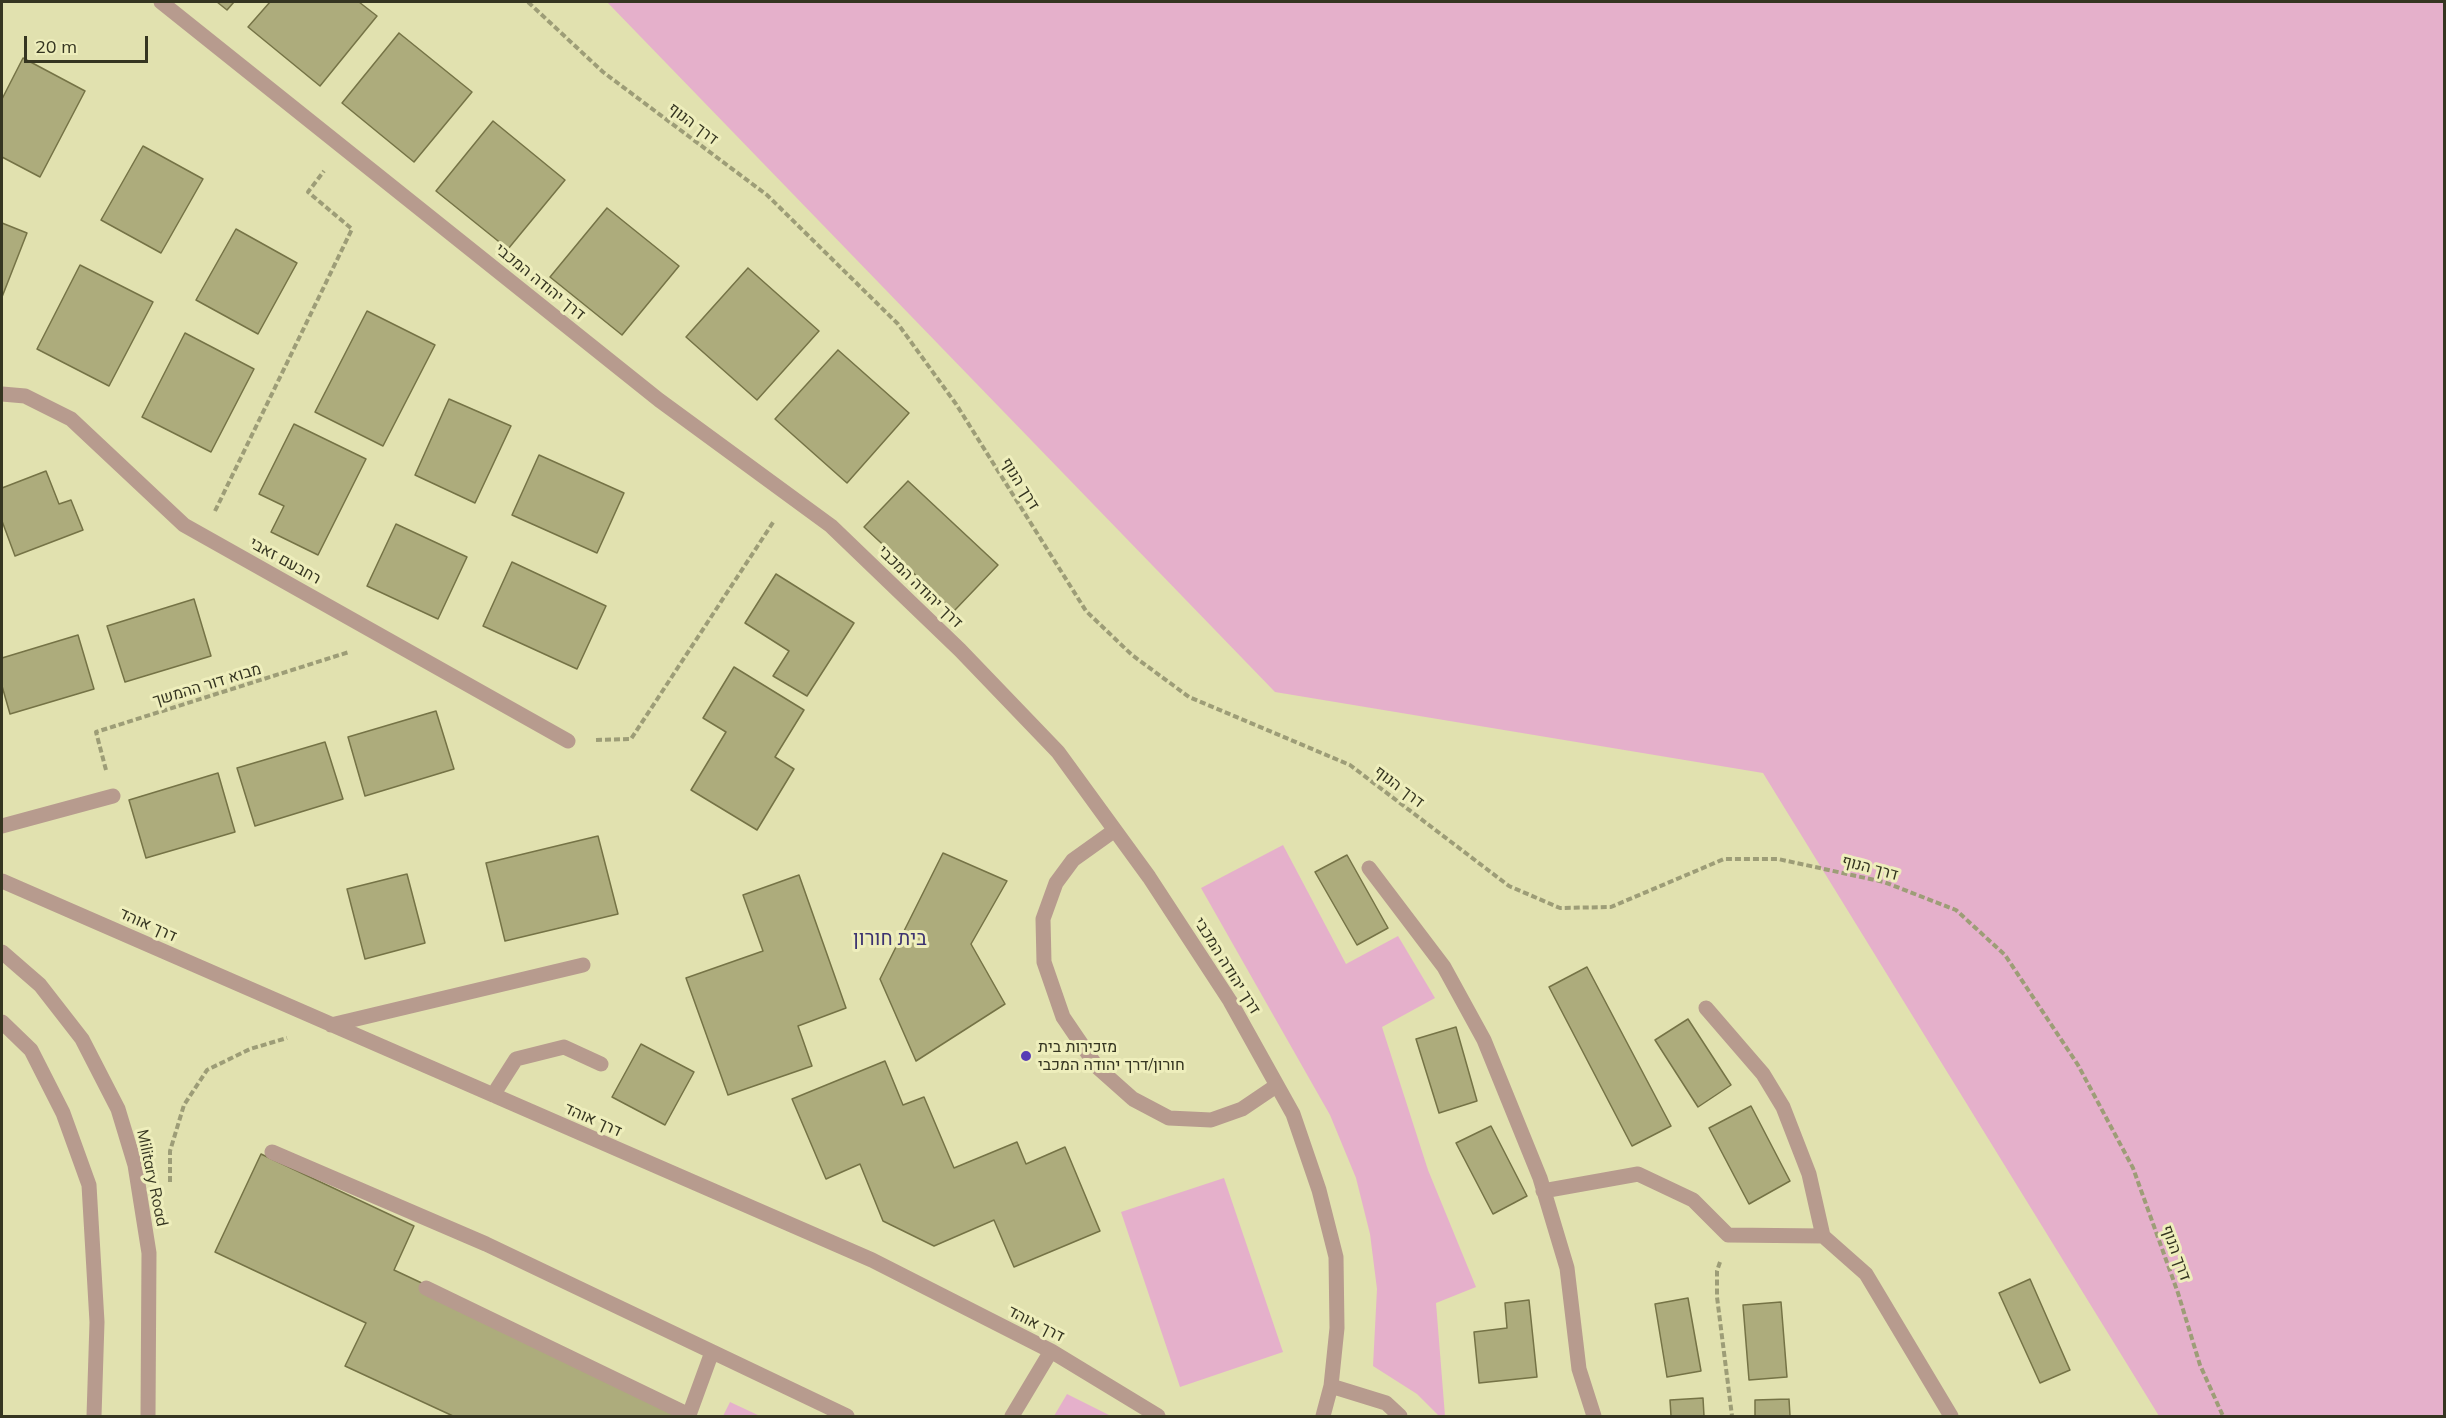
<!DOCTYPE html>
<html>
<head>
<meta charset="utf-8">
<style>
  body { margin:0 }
  #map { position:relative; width:2446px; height:1418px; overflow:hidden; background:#e1e1af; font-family:Mulish,sans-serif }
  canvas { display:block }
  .frame { position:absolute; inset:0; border:3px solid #353521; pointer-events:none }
  .scale { position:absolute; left:24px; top:36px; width:124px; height:27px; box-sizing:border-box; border:3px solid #353521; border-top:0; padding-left:8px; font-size:18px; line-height:21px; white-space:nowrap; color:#353521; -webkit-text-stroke:4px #eeeebc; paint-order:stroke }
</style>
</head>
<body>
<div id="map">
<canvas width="2446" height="1418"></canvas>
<div class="frame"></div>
<div class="scale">20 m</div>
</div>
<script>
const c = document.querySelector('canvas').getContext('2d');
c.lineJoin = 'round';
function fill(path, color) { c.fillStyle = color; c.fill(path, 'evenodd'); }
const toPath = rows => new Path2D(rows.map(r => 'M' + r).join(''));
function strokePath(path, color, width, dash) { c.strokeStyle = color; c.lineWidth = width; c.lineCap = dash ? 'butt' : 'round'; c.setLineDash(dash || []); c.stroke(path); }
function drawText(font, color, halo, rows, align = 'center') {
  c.font = font + ' Mulish,Heebo,sans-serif'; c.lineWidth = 6; c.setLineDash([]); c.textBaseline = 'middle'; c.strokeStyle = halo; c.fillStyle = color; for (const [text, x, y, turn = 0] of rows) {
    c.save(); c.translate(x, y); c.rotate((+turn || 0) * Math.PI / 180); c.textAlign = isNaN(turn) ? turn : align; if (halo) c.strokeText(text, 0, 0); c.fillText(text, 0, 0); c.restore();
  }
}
fill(toPath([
  [607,2,2444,2,2444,1416,2159,1416,1763,773,1275,692],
  [1283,845,1346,964,1398,936,1435,998,1382,1027,1428,1170,1476,1287,1436,1303,1445,1416,1439,1416,1417,1394,1373,1366,1377,1289,1370,1234,1356,1178,1330,1115,1201,888],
  [1224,1178,1283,1352,1180,1387,1121,1212],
  [1067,1394,1111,1416,1054,1416],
  [730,1402,760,1416,723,1416]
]), '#e5b0cb');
const building = toPath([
  [217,2,234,2,227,10,217,2],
  [270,2,359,2,377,16,320,86,248,27,270,2],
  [399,33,472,92,414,162,342,103,399,33],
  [23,58,85,91,40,177,2,157,2,99,23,58],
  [493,121,565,180,508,249,436,191,493,121],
  [143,146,203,179,161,253,101,220,143,146],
  [607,208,679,266,622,335,550,277,607,208],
  [2,223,27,233,2,297,2,223],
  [236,229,297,263,258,334,196,300,236,229],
  [80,265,153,302,109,386,37,349,80,265],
  [748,268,819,331,757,400,686,337,748,268],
  [367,311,435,345,383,446,315,412,367,311],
  [185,333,254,369,211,452,142,417,185,333],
  [838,350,909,413,847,483,775,419,838,350],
  [449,399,511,426,475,503,415,475,449,399],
  [294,424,366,459,318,555,271,532,284,506,259,494,294,424],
  [539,455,624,493,597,553,512,515,539,455],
  [46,471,59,504,71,500,83,530,15,556,2,521,2,488,46,471],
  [908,481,998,565,954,611,864,527,908,481],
  [396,524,467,557,438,619,367,586,396,524],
  [512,562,606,606,577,669,483,626,512,562],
  [776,574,854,623,807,696,773,676,789,651,745,623,776,574],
  [194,599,211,656,125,682,107,626,194,599],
  [78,635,94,689,10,714,2,686,2,658,78,635],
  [734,667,804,710,775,757,794,769,757,830,691,790,726,732,703,718,734,667],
  [436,711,454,769,365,796,348,737,436,711],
  [325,742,343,799,255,826,237,768,325,742],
  [218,773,235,832,146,858,129,800,218,773],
  [598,836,618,914,505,941,486,863,598,836],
  [943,853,1007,881,971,944,1005,1004,916,1061,880,979,943,853],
  [1347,855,1388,928,1357,945,1315,872,1347,855],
  [407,874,425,943,365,959,347,889,407,874],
  [799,875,846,1008,798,1026,812,1066,728,1095,686,978,763,951,743,895,799,875],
  [1587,967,1671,1126,1632,1146,1549,987,1587,967],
  [1688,1019,1731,1085,1698,1107,1655,1040,1688,1019],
  [1456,1027,1477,1101,1439,1113,1416,1039,1456,1027],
  [641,1044,694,1072,665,1125,612,1097,641,1044],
  [885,1061,903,1105,924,1097,954,1168,1017,1142,1026,1164,1065,1147,1100,1231,1014,1267,994,1220,934,1246,883,1221,860,1164,826,1179,792,1099,885,1061],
  [1751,1106,1790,1181,1749,1204,1709,1128,1751,1106],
  [1491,1126,1527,1196,1493,1214,1456,1143,1491,1126],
  [261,1154,414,1226,394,1270,684,1406,679,1416,453,1416,345,1366,366,1323,215,1252,261,1154],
  [2030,1279,2070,1370,2040,1383,1999,1293,2030,1279],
  [1688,1298,1701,1371,1667,1377,1655,1304,1688,1298],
  [1529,1300,1537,1377,1479,1383,1474,1332,1507,1328,1505,1303,1529,1300],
  [1781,1302,1787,1377,1749,1380,1743,1305,1781,1302],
  [1703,1398,1704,1416,1671,1416,1670,1400,1703,1398],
  [1789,1399,1790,1416,1755,1416,1755,1400,1789,1399]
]);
fill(building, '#adac7c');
strokePath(building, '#757346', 1.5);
strokePath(toPath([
  [528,2,603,72,767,195,898,324,956,404,1086,611,1132,655,1189,697,1350,765,1509,886,1560,908,1611,907,1724,859,1778,859,1884,882,1956,910,2005,955,2078,1065,2133,1168,2178,1293,2200,1365,2223,1416],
  [215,511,352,229,308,192,324,171],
  [596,740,631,739,774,521],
  [106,770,96,732,349,652],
  [170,1182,170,1151,184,1105,207,1070,250,1049,287,1038],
  [1720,1262,1717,1271,1717,1297,1732,1416]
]), '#9d9d77', 4, [6, 3]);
strokePath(toPath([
  [161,2,659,400,831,526,960,650,1058,752,1149,877,1230,1001,1293,1114,1319,1190,1336,1257,1337,1328,1331,1386,1323,1416],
  [2,394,25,396,71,419,184,525,568,741],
  [2,826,113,796],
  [1115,830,1073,860,1056,883,1043,919,1044,962,1063,1017,1097,1067,1133,1099,1169,1118,1211,1120,1242,1109,1276,1086],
  [1369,868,1444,967,1484,1040,1540,1178,1567,1268,1579,1369,1594,1416],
  [2,881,872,1260,1051,1351,1158,1416],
  [2,952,40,985,82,1039,118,1109,135,1165,149,1253,148,1416],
  [1706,1008,1763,1074,1783,1107,1809,1174,1823,1236],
  [2,1022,31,1050,63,1113,89,1185,97,1322,94,1416],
  [331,1025,583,965],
  [493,1095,516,1059,564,1047,601,1064],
  [272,1152,486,1244,847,1416],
  [1543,1191,1638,1174,1693,1200,1728,1235,1823,1236,1866,1274,1951,1416],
  [426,1288,689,1415,712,1352],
  [1331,1386,1386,1403,1400,1416],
  [1012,1416,1051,1351]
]), '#b79b8e', 15);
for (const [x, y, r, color] of [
  [1026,1056,6,"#573db5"]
]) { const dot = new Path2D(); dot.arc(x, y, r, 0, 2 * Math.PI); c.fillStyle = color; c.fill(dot); strokePath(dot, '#eeeebc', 2); }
drawText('16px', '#353521', '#eeeebc', [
  ["דרך הנוף",693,124,37],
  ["דרך יהודה המכבי",540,282,39],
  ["דרך הנוף",1020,484,58],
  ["רחבעם זאבי",285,561,29],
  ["דרך יהודה המכבי",920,587,44],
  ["מבוא דור ההמשך",207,685,-17],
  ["דרך הנוף",1399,787,37],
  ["דרך הנוף",1870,868,15],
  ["דרך אוהד",148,925,24],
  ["דרך יהודה המכבי",1227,966,58],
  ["דרך אוהד",593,1120,24],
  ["Military Road",152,1178,78],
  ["דרך הנוף",2176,1253,70],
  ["דרך אוהד",1036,1324,27]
]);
drawText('16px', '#353521', '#eeeebc', [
  ["מזכירות בית",1038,1047],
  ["חורון/דרך יהודה המכבי",1038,1065]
], 'left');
drawText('20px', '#3d3470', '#eeeebc', [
  ["בית חורון",890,939]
]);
</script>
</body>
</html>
